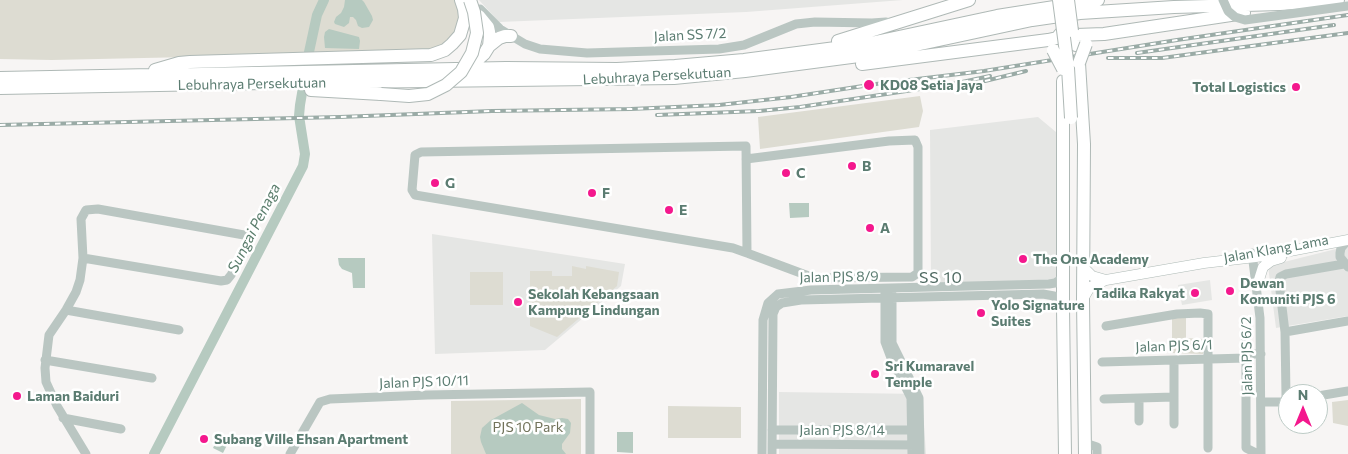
<!DOCTYPE html>
<html>
<head>
<meta charset="utf-8">
<style>
  body { margin:0 }
  #map { position:relative; width:1348px; height:454px; overflow:hidden; background:#f7f5f4; font-family:Commissioner,sans-serif }
  canvas { display:block }
  .north { position:absolute; left:1278px; top:384px; width:50px; height:50px; box-sizing:border-box; background:#fff; border:1px solid #bdcbc6; border-radius:50%; rotate:0deg; font-size:14px; font-weight:700; line-height:20px; text-align:center; color:#5b7c71 }
  .north::after { content:''; display:block; margin:auto; width:18px; height:22px; background:#f4188d; clip-path:polygon(50% 0,100% 100%,50% 72%,0 100%) }
</style>
</head>
<body>
<div id="map">
<canvas width="1348" height="454"></canvas>
<div class="north">N</div>
</div>
<script>
const c = document.querySelector('canvas').getContext('2d');
c.lineJoin = 'round';
function fill(path, color) { c.fillStyle = color; c.fill(path, 'evenodd'); }
const toPath = rows => new Path2D(rows.map(r => 'M' + r).join(''));
function strokePath(path, color, width, dash) { c.strokeStyle = color; c.lineWidth = width; c.lineCap = dash ? 'butt' : 'round'; c.setLineDash(dash || []); c.stroke(path); }
function drawText(font, color, halo, rows, align = 'center') {
  c.font = font + ' Commissioner,sans-serif'; c.lineWidth = 5; c.setLineDash([]); c.textBaseline = 'middle'; c.strokeStyle = halo; c.fillStyle = color; for (const [text, x, y, turn = 0] of rows) {
    c.save(); c.translate(x, y); c.rotate((+turn || 0) * Math.PI / 180); c.textAlign = isNaN(turn) ? turn : align; if (halo) c.strokeText(text, 0, 0); c.fillText(text, 0, 0); c.restore();
  }
}
fill(toPath([
  [479,0,903,0,746,12,499,22],
  [1038,117,1056,132,1058,275,1052,281,931,283,930,130],
  [432,234,625,264,621,286,545,350,435,354],
  [1348,246,1348,316,1276,328,1268,266],
  [1210,280,1212,300,1182,305,1178,285],
  [779,392,922,394,926,454,779,454]
]), '#e5e6e4');
fill(toPath([
  [0,0,456,0,462,14,458,32,442,46,419,52,52,60,0,59],
  [920,96,923,111,919,127,760,149,758,117],
  [572,266,586,269,586,266,619,272,617,286,557,337,530,326,530,271,552,271,552,276,572,276],
  [470,272,503,272,503,305,470,305],
  [1172,318,1186,318,1186,338,1203,339,1203,354,1172,353],
  [581,399,581,454,451,454,451,401],
  [1348,400,1348,426,1333,423,1332,402],
  [668,406,741,407,741,438,668,438]
]), '#dddcd2');
fill(toPath([
  [345,0,362,0,364,2,372,16,373,20,369,27,362,28,358,26,356,20,353,17,350,17,349,23,344,27,335,24,334,22,336,17,341,13,344,7],
  [329,29,359,37,360,41,359,49,325,48,324,37,325,32],
  [789,203,809,203,809,217,790,218],
  [338,258,365,258,365,288,353,288,352,273,342,269,339,265],
  [522,403,539,415,555,419,562,418,568,419,571,423,570,433,562,444,562,449,566,454,486,454,481,442,480,437,482,428,491,420],
  [617,432,633,432,633,453,617,452],
  [222,437,229,441,223,453,213,448,215,444,218,445]
]), '#b6cac0');
strokePath(toPath([
  [154,454,303,166,305,154,299,116,300,105,309,52,317,15,324,0]
]), '#b6cac0', 10);
const major = toPath([
  [1084,268,1092,276,1106,280],
  [1257,286,1263,267,1271,261,1281,258],
  [1083,299,1090,287,1106,280,1204,263,1264,256,1348,240]
]);
const highway = toPath([
  [1068,37,1072,31,1076,35,1104,34,1244,13],
  [838,41,969,0],
  [489,46,499,38,505,36,511,36],
  [1079,63,1084,144,1083,300,1085,454],
  [862,64,1048,40,1057,38,1061,33,1076,45],
  [468,68,484,54,489,46,490,36,488,27,479,16],
  [155,70,179,63,190,62,431,55,445,50,452,44,460,35,465,18,464,9,461,0],
  [0,78,506,68,617,69,675,66,744,60,866,44,997,16,1098,0],
  [1063,81,1063,308,1065,454],
  [0,88,265,83,674,78,745,71,874,54,1032,20,1080,13,1174,7,1280,4,1338,0],
  [311,90,381,94]
]);
strokePath(major, '#aebab6', 11);
strokePath(highway, '#afb9b6', 14);
strokePath(toPath([
  [480,9,500,29,525,44,540,49,587,53,719,49,744,45,796,24,815,22,872,23,886,22],
  [746,159,889,141,915,140,918,147,918,273,912,277,814,278,747,253,733,248,415,195,412,190,415,155,421,152,746,146,747,253],
  [1252,253,1260,318,1261,454],
  [83,258,221,281,227,280,231,275,244,253,248,238,244,235,98,209,86,210,81,219,83,258,80,280,76,292,66,310,49,335,45,368,46,382,57,406,86,454],
  [1348,267,1340,257,1340,253,1341,248,1348,240],
  [885,293,885,342,891,358,911,398,912,454],
  [892,294,892,343,919,398,920,454],
  [66,310,179,330],
  [1106,326,1177,314,1200,313,1208,314,1208,448],
  [1246,332,1246,448,1258,454],
  [1285,332,1348,321],
  [45,360,152,378],
  [1174,360,1174,424],
  [1102,362,1246,358,1250,354,1261,354],
  [1286,396,1285,332,1279,282,1280,277,1286,274,1344,264],
  [1318,396,1348,391],
  [1104,399,1174,397],
  [1261,402,1288,402],
  [63,418,121,429],
  [1139,421,1139,398],
  [772,430,911,430],
  [1085,443,1097,447,1097,454],
  [772,444,917,445],
  [290,454,320,402,330,399,427,395,590,392,590,454],
  [762,454,763,320,768,303,778,294,811,290,1049,284,1055,283,1064,277],
  [772,454,773,314,776,307,782,303,801,300,1043,294,1054,296,1063,307]
]), '#bac6c2', 9);
strokePath(major, '#fff', 10);
strokePath(highway, '#fff', 12);
const rail = toPath([
  [1137,53,1334,25],
  [1108,58,1162,58,1348,33],
  [985,81,1026,71],
  [657,115,759,111,800,107,953,84,990,76],
  [0,125,340,117,492,111,631,109,719,105,791,97,876,84,984,71,1177,40,1348,15]
]);
strokePath(rail, '#9aaba6', 4);
strokePath(rail, '#fff', 2, [5.5]);
const highwayBridge = toPath([
  [1059,0,1068,68,1071,118],
  [1068,0,1072,31],
  [1053,50,1063,69],
  [1079,63,1086,44],
  [381,94,409,96,428,94,446,85,461,72,472,53,477,33,474,12,470,0]
]);
strokePath(highwayBridge, '#afb9b6', 14, []);
strokePath(toPath([
  [1223,0,1228,11,1235,17,1245,20,1348,6]
]), '#bac6c2', 9);
strokePath(highwayBridge, '#fff', 12);
for (const [x, y, r, color] of [
  [869,85,6,"#f4188d"],
  [1296,87,5,"#f4188d"],
  [852,166,5,"#f4188d"],
  [786,173,5,"#f4188d"],
  [435,183,5,"#f4188d"],
  [592,193,5,"#f4188d"],
  [669,210,5,"#f4188d"],
  [870,228,5,"#f4188d"],
  [1023,259,5,"#f4188d"],
  [1230,291,5,"#f4188d"],
  [1195,293,5,"#f4188d"],
  [518,302,5,"#f4188d"],
  [981,313,5,"#f4188d"],
  [875,374,5,"#f4188d"],
  [17,396,5,"#f4188d"],
  [204,439,5,"#f4188d"]
]) { const dot = new Path2D(); dot.arc(x, y, r, 0, 2 * Math.PI); c.fillStyle = color; c.fill(dot); strokePath(dot, '#fff', 2); }
drawText('14px', '#5b7c71', '#fff', [
  ["Jalan SS 7/2",690,35,-3],
  ["Lebuhraya Persekutuan",657,76,-3],
  ["Lebuhraya Persekutuan",252,84,-1],
  ["Jalan Klang Lama",1276,249,-10],
  ["Jalan PJS 8/9",839,277,-1],
  ["Jalan PJS 6/1",1174,346,-2],
  ["Jalan PJS 6/2",1247,356,-91],
  ["Jalan PJS 10/11",424,382,-2],
  ["Jalan PJS 8/14",842,430]
]);
drawText('bold 14px', '#5b7c71', '#fff', [
  ["KD08 Setia Jaya",880,85],
  ["Total Logistics",1286,87,"right"],
  ["B",862,166],
  ["C",796,173],
  ["G",445,183],
  ["F",602,193],
  ["E",679,210],
  ["A",880,228],
  ["The One Academy",1033,259],
  ["Dewan",1240,283],
  ["Komuniti PJS 6",1240,299],
  ["Tadika Rakyat",1185,293,"right"],
  ["Sekolah Kebangsaan",528,294],
  ["Kampung Lindungan",528,310],
  ["Yolo Signature",991,305],
  ["Suites",991,321],
  ["Sri Kumaravel",885,366],
  ["Temple",885,382],
  ["Laman Baiduri",27,396],
  ["Subang Ville Ehsan Apartment",214,439]
], 'left');
drawText('14px', '#72735b', '#fff', [
  ["PJS 10 Park",528,427]
]);
drawText('italic 15px', '#5a7d6c', '#fff', [
  ["Sungai Penaga",254,228,-63]
]);
c.letterSpacing = '1px';
drawText('16px', '#526c64', '#fff', [
  ["SS 10",941,278]
]);
c.letterSpacing = '0px';
</script>
</body>
</html>
